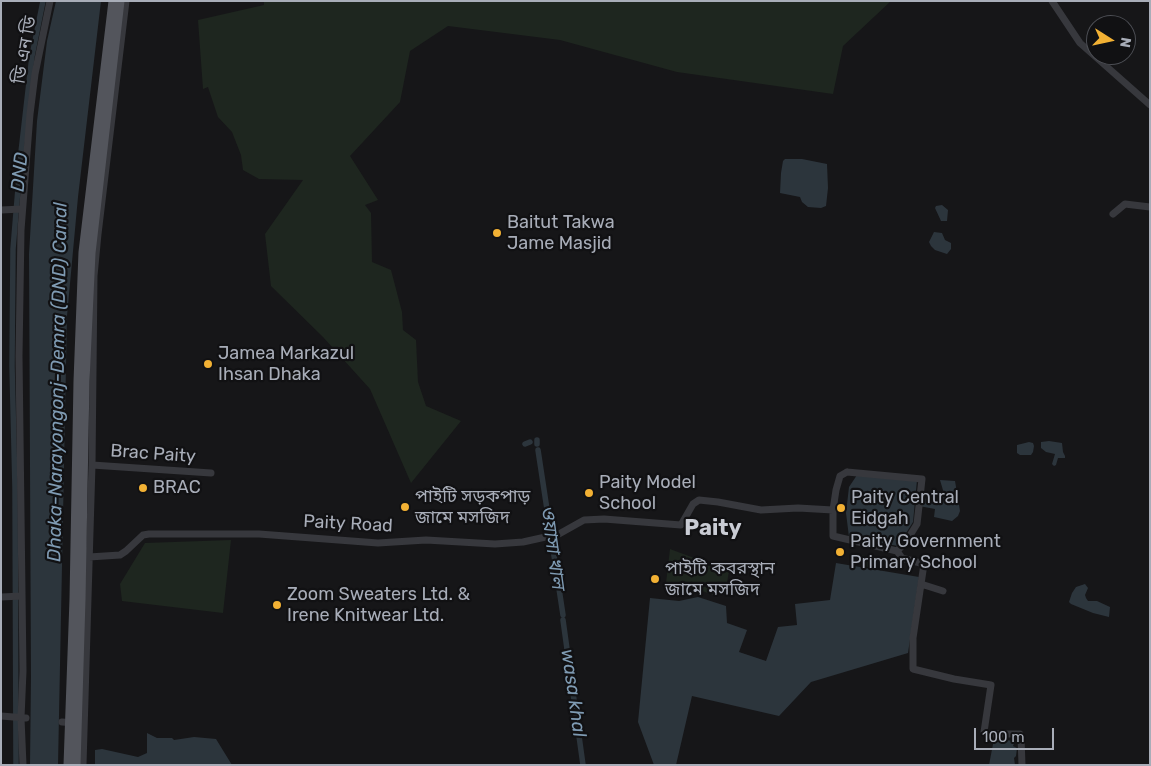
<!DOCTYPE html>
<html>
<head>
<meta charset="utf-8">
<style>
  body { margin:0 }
  #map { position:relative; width:1151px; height:766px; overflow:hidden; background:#161618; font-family:Rubik,sans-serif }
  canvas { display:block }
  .frame { position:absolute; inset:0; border:2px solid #a8adb8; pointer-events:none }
  .north { position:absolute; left:1086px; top:15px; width:50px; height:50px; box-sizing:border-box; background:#111113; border:1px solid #4d4f55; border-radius:50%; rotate:100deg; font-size:14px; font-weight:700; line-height:20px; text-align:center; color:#a8adb8 }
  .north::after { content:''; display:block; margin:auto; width:18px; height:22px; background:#f2b134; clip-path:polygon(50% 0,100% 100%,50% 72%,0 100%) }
  .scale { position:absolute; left:974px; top:728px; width:80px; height:22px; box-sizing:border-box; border:2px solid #a8adb8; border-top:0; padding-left:6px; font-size:15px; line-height:18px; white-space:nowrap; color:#a8adb8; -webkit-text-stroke:4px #111113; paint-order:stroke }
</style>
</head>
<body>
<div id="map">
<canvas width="1151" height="766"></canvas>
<div class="frame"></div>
<div class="north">N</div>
<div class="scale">100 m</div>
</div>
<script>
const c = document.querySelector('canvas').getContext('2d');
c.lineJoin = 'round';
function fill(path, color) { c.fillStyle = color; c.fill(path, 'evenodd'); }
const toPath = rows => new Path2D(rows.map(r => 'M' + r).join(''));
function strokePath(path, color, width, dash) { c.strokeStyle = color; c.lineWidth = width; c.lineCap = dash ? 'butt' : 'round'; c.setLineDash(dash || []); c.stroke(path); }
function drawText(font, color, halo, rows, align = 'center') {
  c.font = font + ' Rubik,"Noto Sans Bengali",sans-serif'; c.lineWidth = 4.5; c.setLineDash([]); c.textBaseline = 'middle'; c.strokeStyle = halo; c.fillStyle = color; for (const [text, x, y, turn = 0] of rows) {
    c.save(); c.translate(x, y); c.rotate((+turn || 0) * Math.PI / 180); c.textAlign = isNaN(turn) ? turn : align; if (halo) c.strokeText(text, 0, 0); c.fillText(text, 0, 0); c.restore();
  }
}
fill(toPath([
  [264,1,891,1,843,46,833,94,677,72,560,40,448,26,410,51,400,102,350,156,378,200,365,205,371,213,372,262,391,270,402,312,403,330,416,340,418,382,426,406,461,421,411,483,370,389,323,337,271,286,265,234,303,180,259,179,243,170,241,155,232,132,218,117,208,87,203,89,198,20,264,5],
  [231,540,223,613,122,601,120,584,145,543],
  [670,549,729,571,727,583,716,596,683,584,679,588,665,592],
  [861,555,885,560,890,566,875,568,867,567,860,564]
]), '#1e261f');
fill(toPath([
  [56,1,101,1,78,197,67,316,58,765,30,765,31,677,29,254,37,121,47,41],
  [785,159,802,159,827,164,828,188,826,206,821,208,808,207,802,202,800,197,780,193,781,173,783,161],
  [942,205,948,210,947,221,941,221,935,208,936,206],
  [934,232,942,233,945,240,951,243,951,249,947,254,935,250,931,246,929,242],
  [1049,441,1062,443,1063,452,1065,456,1065,458,1058,458,1056,465,1054,466,1052,464,1055,454,1046,452,1041,448,1041,442],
  [1029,442,1033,443,1034,446,1033,452,1031,455,1020,455,1017,453,1017,445],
  [857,475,917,480,913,522,898,546,849,537,846,513,849,487],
  [940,480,955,481,960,511,958,516,952,521,934,517,935,509,919,506,920,498,932,499,945,497],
  [836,563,919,577,908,653,811,682,779,716,692,696,676,765,654,765,638,722,650,598,679,601,698,597,726,606,727,623,747,630,739,652,766,661,778,627,797,625,795,604,830,600],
  [1085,584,1088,588,1085,595,1086,598,1088,601,1097,601,1110,607,1109,617,1093,613,1071,604,1069,602,1072,593,1076,587],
  [147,733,157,738,172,738,174,740,194,737,216,739,232,765,95,765,95,750,102,749,138,757,147,753],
  [994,739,1015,741,1013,746,1017,748,1016,756,1014,758,1015,765,989,765]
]), '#2c353c');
strokePath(toPath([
  [537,440,537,444],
  [525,444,530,442],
  [538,450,563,615],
  [563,620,583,765],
  [16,765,15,488,12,366,13,249,21,152,32,56,43,1]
]), '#2c353c', 5.5);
strokePath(toPath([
  [1052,1,1080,43,1150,105],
  [1,210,22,209],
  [1113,214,1125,204,1150,207],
  [92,465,211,473],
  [847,472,922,479,917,524,906,542,897,551,833,536,833,510,836,490,840,476,847,472],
  [897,551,902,558,924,564,921,584,943,591],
  [89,557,120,555,126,551,143,535,149,534,259,534,378,543,426,540,495,544,523,542,559,534,584,520,604,519,681,525,693,504,699,500,718,502,761,510,798,508,833,510],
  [921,584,913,638,913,669,954,679,991,685,984,732,987,734,1020,734,1021,737,1022,765],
  [1,597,22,596],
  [1,716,26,718],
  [62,722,75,723],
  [23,765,21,718,23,671,19,356,21,230,30,114,35,74,50,1],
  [83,765,92,465,94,276,98,234,126,1]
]), '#37383d', 7);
strokePath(toPath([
  [68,765,74,599,78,381,83,252,113,1],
  [76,765,81,599,85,381,91,253,120,1]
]), '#53555c', 9);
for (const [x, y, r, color] of [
  [497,233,5,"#f2b134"],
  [208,364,5,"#f2b134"],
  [143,488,5,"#f2b134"],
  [589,493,5,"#f2b134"],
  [405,507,5,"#f2b134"],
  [841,508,5,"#f2b134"],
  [840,552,5,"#f2b134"],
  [655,579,5,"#f2b134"],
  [277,605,5,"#f2b134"]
]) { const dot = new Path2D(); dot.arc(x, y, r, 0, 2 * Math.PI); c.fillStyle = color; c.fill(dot); strokePath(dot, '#111113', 2); }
drawText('18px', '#a8adb8', '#111113', [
  ["ডি এন ডি",25,50,-80],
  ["Brac Paity",153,454,4],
  ["Paity Road",348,524,3]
]);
drawText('18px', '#a8adb8', '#111113', [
  ["Baitut Takwa",507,223],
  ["Jame Masjid",507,244],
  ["Jamea Markazul",218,354],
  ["Ihsan Dhaka",218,375],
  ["Paity Model",599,483],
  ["School",599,504],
  ["BRAC",153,488],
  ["পাইটি সড়কপাড়",415,497],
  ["জামে মসজিদ",415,518],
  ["Paity Central",851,498],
  ["Eidgah",851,519],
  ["Paity Government",850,542],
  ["Primary School",850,563],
  ["পাইটি কবরস্থান",665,569],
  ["জামে মসজিদ",665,590],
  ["Zoom Sweaters Ltd. &",287,595],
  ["Irene Knitwear Ltd.",287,616]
], 'left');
drawText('italic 19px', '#7f9bb3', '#111113', [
  ["DND",20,172,-84],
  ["Dhaka-Narayongonj-Demra (DND) Canal",58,382,-89],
  ["ওয়াসা খাল",552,547,82],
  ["wasa khal",573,693,82]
]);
drawText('bold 22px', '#c9ccd4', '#111113', [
  ["Paity",713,529]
]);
</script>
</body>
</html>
